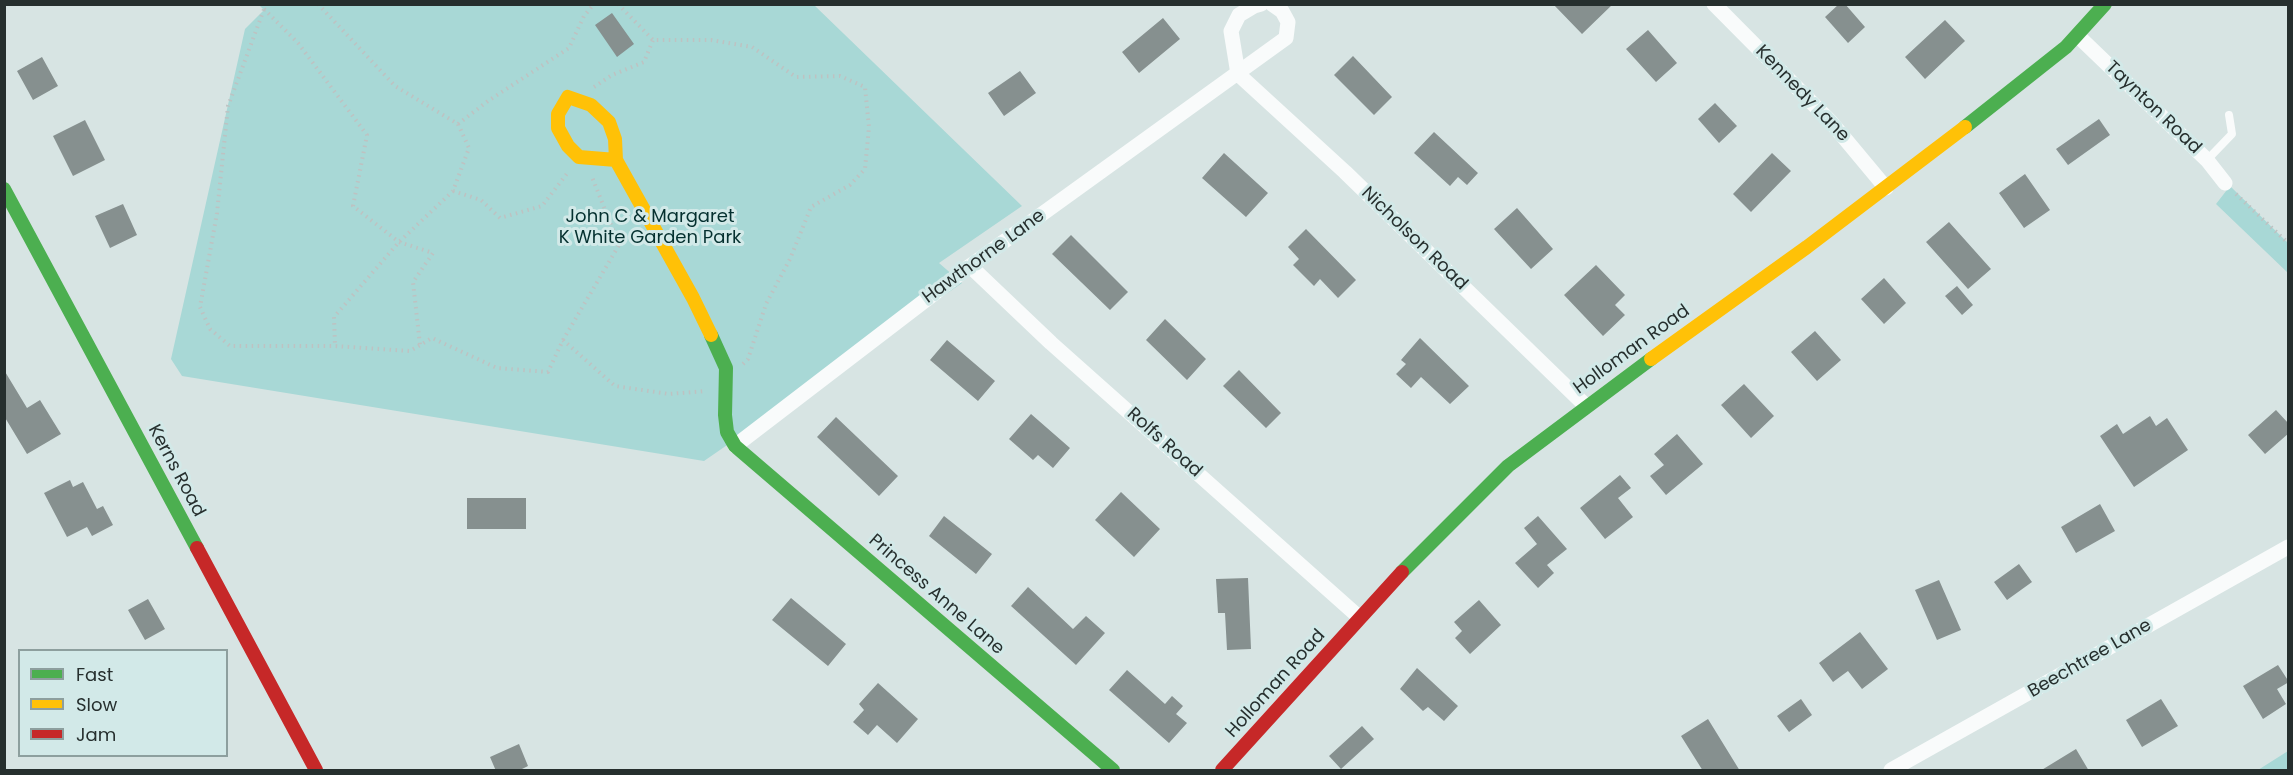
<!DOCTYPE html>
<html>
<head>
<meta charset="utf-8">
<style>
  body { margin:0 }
  #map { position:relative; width:2293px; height:775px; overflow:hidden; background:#d7e4e3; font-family:Poppins,sans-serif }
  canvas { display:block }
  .frame { position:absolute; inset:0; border:6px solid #262f2e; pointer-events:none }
  .legend { position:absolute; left:18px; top:649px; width:210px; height:108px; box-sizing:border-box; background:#d2e9e8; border:2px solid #8d9f9e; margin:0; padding:8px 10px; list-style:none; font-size:18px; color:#262f2e }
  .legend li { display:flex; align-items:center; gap:12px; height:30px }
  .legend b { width:30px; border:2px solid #8d9f9e }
</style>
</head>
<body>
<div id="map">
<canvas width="2293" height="775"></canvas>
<div class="frame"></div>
<ul class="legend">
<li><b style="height:8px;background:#4caf50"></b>Fast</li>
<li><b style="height:8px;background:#ffc107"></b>Slow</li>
<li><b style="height:8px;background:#c62828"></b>Jam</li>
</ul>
</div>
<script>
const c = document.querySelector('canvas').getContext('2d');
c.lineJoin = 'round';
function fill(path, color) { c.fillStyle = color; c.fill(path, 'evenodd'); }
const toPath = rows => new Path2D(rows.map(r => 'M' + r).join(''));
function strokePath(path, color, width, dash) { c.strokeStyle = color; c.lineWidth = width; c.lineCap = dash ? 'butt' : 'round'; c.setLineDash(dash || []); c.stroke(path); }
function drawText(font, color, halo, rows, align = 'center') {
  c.font = font + ' Poppins,sans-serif'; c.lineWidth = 6; c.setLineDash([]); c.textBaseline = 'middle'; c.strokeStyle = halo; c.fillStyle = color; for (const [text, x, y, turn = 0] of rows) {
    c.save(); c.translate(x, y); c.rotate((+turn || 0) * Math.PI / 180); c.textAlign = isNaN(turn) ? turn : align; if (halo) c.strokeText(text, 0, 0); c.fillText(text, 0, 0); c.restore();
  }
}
fill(toPath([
  [259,5,814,5,1022,206,939,263,962,283,704,461,182,376,171,359,245,29,264,10],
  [2230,186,2288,243,2288,273,2216,204],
  [2288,751,2288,770,2258,770]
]), '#a8d8d6');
fill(toPath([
  [1553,4,1613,4,1582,34],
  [1839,4,1845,4,1865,27,1848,43,1825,17],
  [612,13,634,44,617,57,595,25],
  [1163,18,1180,39,1139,73,1122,52],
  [1945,20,1965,41,1925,79,1905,57],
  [1648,30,1677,63,1656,82,1626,49],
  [1353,56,1392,97,1374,115,1334,75],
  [42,57,58,86,33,100,17,71],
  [1020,71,1036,93,1004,116,988,93],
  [1715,103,1737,126,1719,143,1698,119],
  [2099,119,2110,135,2068,165,2056,149],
  [85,120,105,160,73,176,53,136],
  [1434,132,1478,173,1467,185,1458,177,1450,186,1414,153],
  [1224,153,1268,193,1246,217,1202,178],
  [1772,153,1791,171,1751,212,1733,194],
  [2025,174,2050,210,2024,228,1999,193],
  [123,204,137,235,110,248,95,216],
  [1517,208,1553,249,1531,269,1494,229],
  [1949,222,1991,269,1968,289,1926,242],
  [1306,229,1356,280,1338,298,1320,279,1314,286,1293,265,1299,259,1288,247],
  [1071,235,1128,292,1110,310,1052,254],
  [1596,265,1625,295,1615,305,1625,315,1603,336,1564,295],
  [1884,278,1906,303,1884,324,1861,299],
  [1957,286,1973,305,1962,315,1945,296],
  [1165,319,1206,359,1187,380,1146,340],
  [1815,331,1841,360,1817,381,1791,352],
  [1420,338,1469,386,1450,404,1421,377,1411,388,1396,374,1406,364,1401,360],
  [947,340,995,381,978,401,930,360],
  [4,370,27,408,40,400,61,434,27,454,4,416],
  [1239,370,1281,413,1266,428,1223,386],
  [1744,384,1774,416,1751,438,1721,405],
  [2276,410,2289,424,2289,433,2265,454,2248,435],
  [1031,414,1070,448,1053,468,1038,455,1033,460,1009,439],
  [2150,416,2156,426,2167,418,2188,450,2134,487,2100,436,2117,424,2123,434],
  [836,417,898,476,879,496,817,437],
  [1677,434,1703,464,1666,495,1650,476,1664,465,1654,454],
  [1620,475,1631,488,1618,498,1633,517,1605,539,1580,508],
  [70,480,73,487,83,482,97,509,103,506,113,525,92,536,87,527,67,537,44,493],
  [1121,492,1160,529,1134,557,1095,520],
  [467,498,526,498,526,529,467,529],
  [2100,504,2115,531,2076,553,2061,527],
  [944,516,992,554,976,574,929,536],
  [1538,516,1567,549,1547,565,1554,573,1538,588,1515,563,1537,544,1524,528],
  [2019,564,2032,582,2007,600,1994,582],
  [1248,578,1251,649,1227,650,1225,613,1218,613,1216,579],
  [1939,580,1961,630,1937,640,1915,590],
  [1028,587,1073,629,1086,616,1105,633,1076,665,1011,606],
  [791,598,846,644,828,666,772,620],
  [148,599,165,629,145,640,128,610],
  [1479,600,1501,625,1470,654,1455,638,1462,631,1454,622],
  [1860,632,1888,669,1862,689,1848,671,1833,682,1819,663],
  [2278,665,2289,682,2277,689,2286,704,2263,719,2243,686],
  [1417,668,1458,706,1444,721,1428,707,1423,711,1400,689],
  [1127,670,1165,704,1172,696,1183,706,1176,714,1187,723,1169,743,1109,690],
  [878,683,918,719,897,743,877,725,868,735,853,722,864,710,859,704],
  [1801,699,1812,715,1789,732,1777,716],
  [2161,699,2178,726,2142,747,2126,720],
  [1708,719,1740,771,1703,771,1681,736],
  [1362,726,1374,739,1341,769,1329,756],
  [519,744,528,766,518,771,496,771,490,757],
  [2076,749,2089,771,2040,771]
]), '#86908f');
strokePath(toPath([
  [266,4,228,106,217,213,200,307,210,329,230,346,335,346,410,351,432,338,497,368,548,372,563,340,615,386,669,394,706,391],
  [318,4,395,86,458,124,469,148,453,191,399,242,334,317,335,346],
  [618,4,653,40,711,40,752,47,796,77,840,76,865,87,869,127,865,169,850,185,811,207,790,259,766,304,748,359,743,364],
  [264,9,298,43,367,135,353,206,399,242,433,253,413,282,420,345],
  [594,87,612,75,644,62,653,40],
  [458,124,488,101,569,48,584,16,594,4],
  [453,191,481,200,500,218,542,206,569,171],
  [2236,194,2288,243],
  [563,340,619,245,592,177]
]), '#bec2c2', 4, [1.5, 4.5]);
strokePath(toPath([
  [2207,160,2232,134,2229,115]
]), '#f9fbfb', 8);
strokePath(toPath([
  [1714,4,1831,122,1886,188],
  [2078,36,2207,160,2225,183],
  [1238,74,1345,172,1586,406],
  [1238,74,1231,31,1239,15,1254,6,1261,4],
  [970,266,1051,343,1360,618],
  [735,446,970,266,1286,38,1288,22,1282,11,1272,4],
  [1891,770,2288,547]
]), '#f9fbfb', 15);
strokePath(toPath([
  [1965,127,2066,47,2105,4],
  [4,189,197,548],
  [711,335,726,368,725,415,727,432,735,446,1113,770],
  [1402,572,1508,466,1651,359]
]), '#4caf50', 14);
strokePath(toPath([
  [616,160,579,157,568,146,558,128,558,114,568,97,591,105,609,122,615,139,616,160,693,298,711,335],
  [1651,359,1807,247,1965,127]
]), '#ffc107', 14);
strokePath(toPath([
  [197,548,316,770],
  [1222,770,1402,572]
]), '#c62828', 14);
drawText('18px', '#262f2e', '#d2e9e8', [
  ["Kennedy Lane",1802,94,46],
  ["Taynton Road",2153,108,44],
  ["Nicholson Road",1414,239,44],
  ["Hawthorne Lane",984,257,-36],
  ["Holloman Road",1632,350,-36],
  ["Rolfs Road",1164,443,42],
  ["Kerns Road",176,471,62],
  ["Princess Anne Lane",936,595,41],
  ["Beechtree Lane",2090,659,-30],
  ["Holloman Road",1276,684,-48]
]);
drawText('18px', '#04302f', '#d2e9e8', [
  ["John C & Margaret",650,217],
  ["K White Garden Park",650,238]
]);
</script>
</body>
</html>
